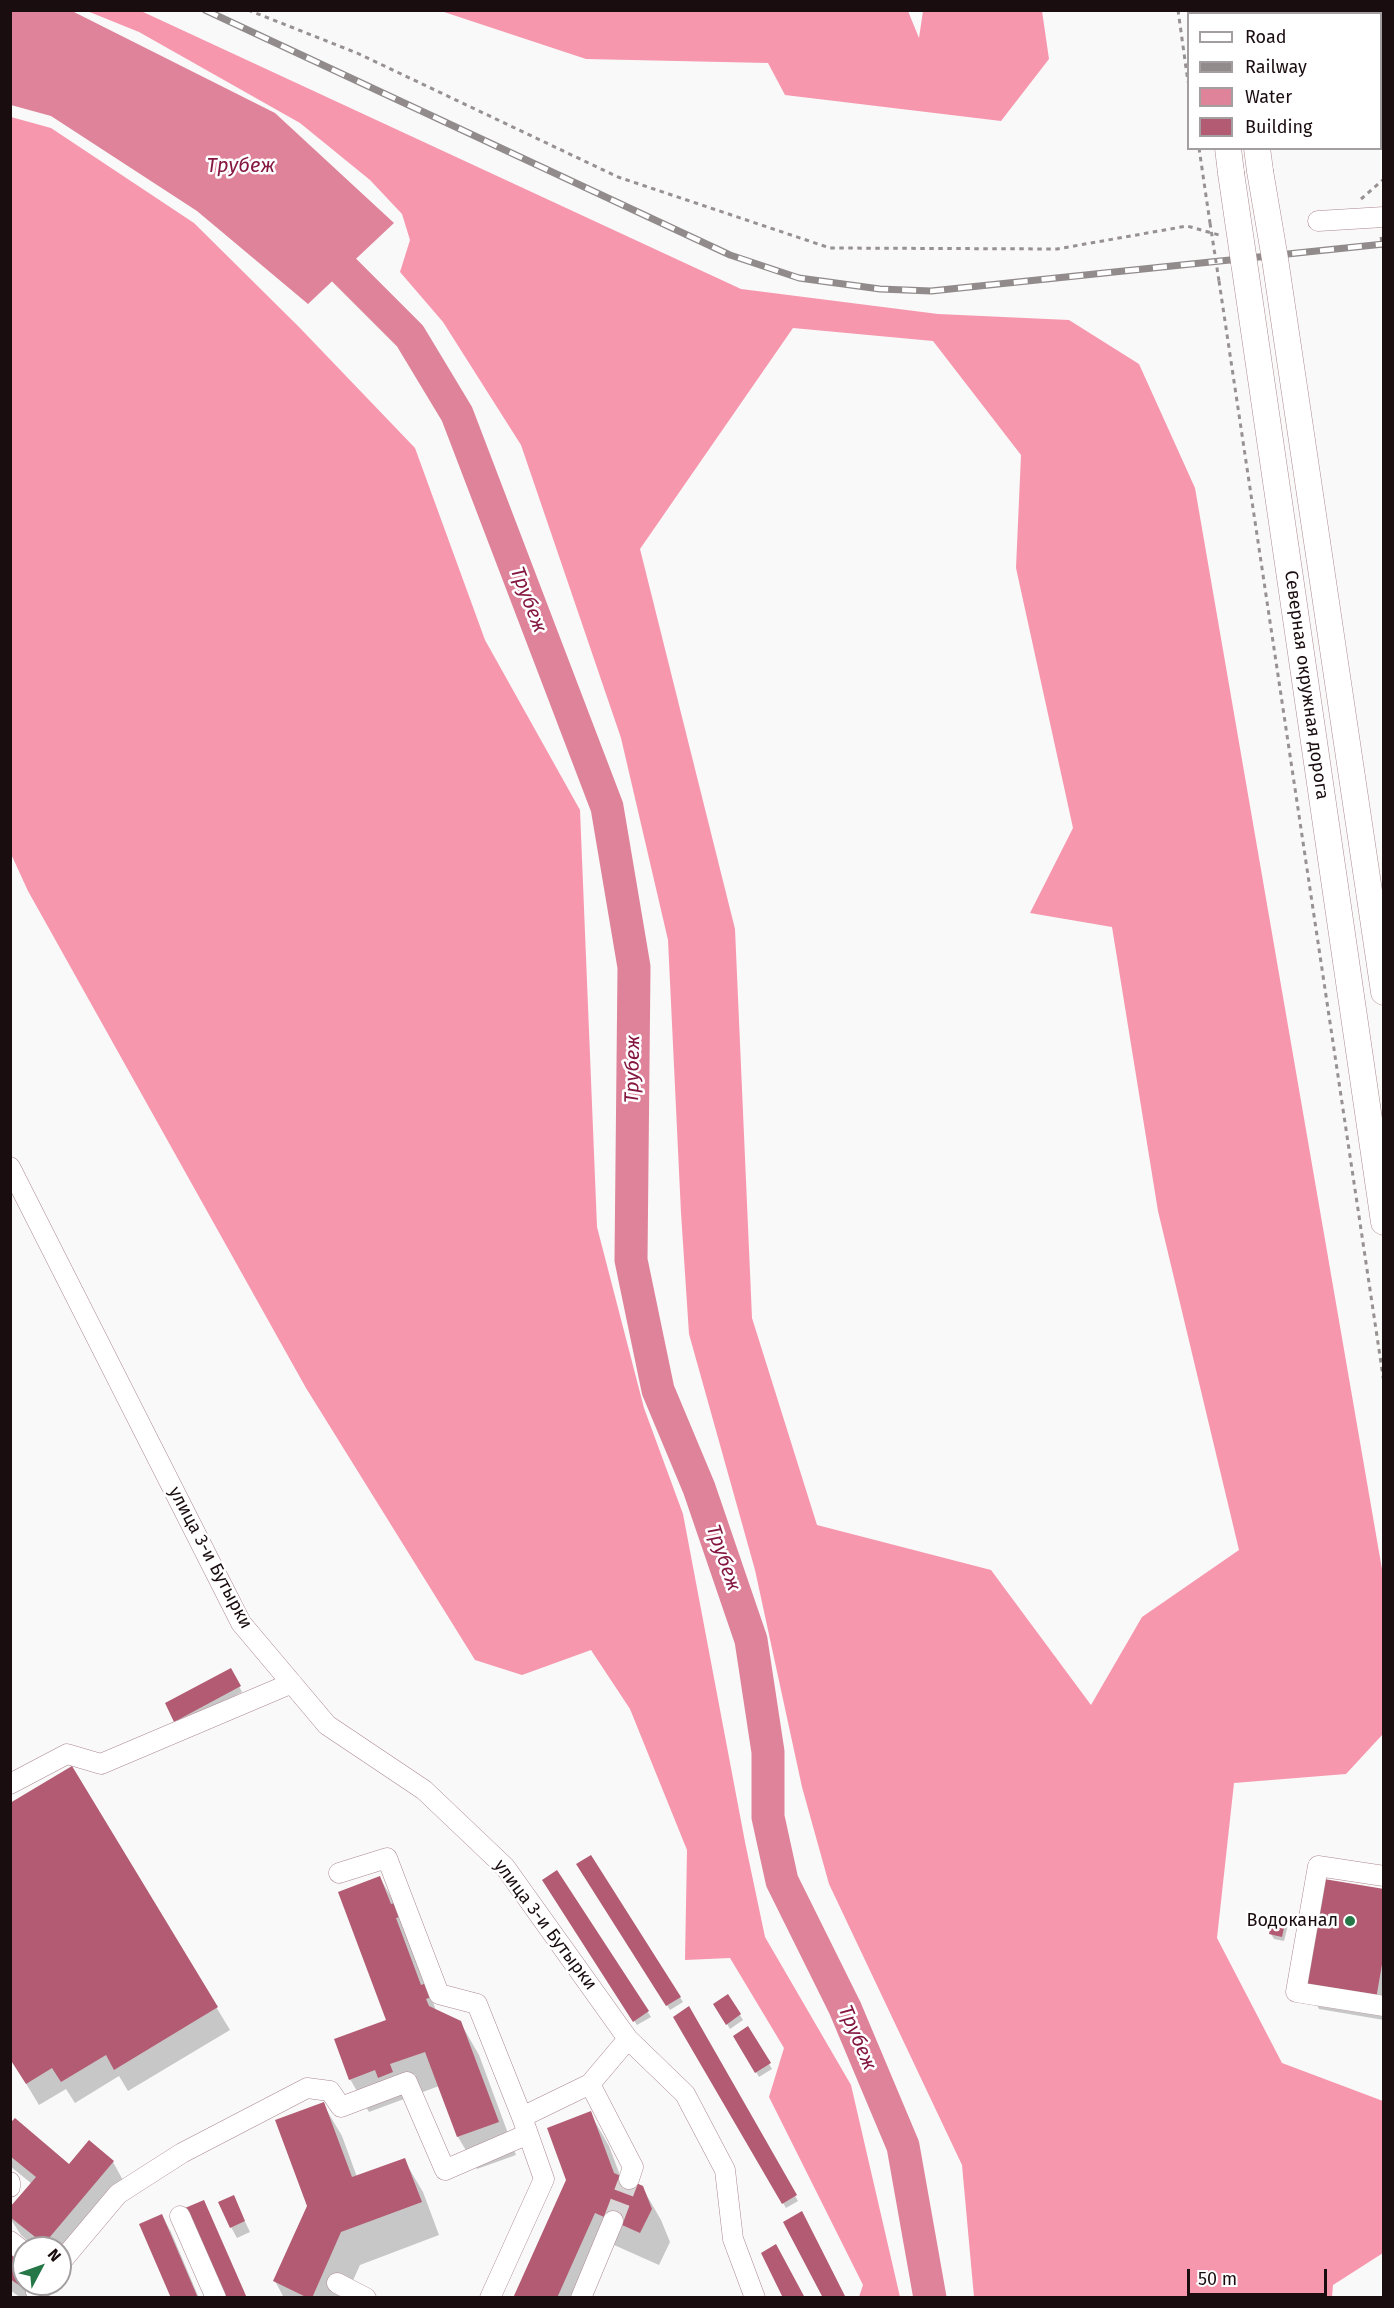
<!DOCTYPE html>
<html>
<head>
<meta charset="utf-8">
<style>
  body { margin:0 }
  #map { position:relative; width:1394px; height:2308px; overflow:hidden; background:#f9f9f9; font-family:"Fira Sans",sans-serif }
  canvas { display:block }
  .frame { position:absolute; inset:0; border:12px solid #1a0d10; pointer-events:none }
  .legend { position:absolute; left:1187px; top:12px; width:195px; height:138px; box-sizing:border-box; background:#fff; border:2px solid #a39e9f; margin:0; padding:8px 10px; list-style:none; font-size:18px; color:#1a0d10 }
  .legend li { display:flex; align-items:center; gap:12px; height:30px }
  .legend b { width:30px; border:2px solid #a39e9f }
  .north { position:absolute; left:12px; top:2236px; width:60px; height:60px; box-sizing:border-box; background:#fff; border:2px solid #a39e9f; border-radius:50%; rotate:49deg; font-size:16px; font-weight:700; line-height:24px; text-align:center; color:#1a0d10 }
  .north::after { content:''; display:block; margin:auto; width:21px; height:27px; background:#257748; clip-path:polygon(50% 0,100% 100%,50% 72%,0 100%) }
  .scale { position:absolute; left:1187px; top:2269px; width:140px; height:27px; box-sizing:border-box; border:3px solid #1a0d10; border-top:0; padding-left:8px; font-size:18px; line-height:21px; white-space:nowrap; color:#1a0d10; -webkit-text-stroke:4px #fff; paint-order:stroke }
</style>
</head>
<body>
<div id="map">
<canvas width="1394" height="2308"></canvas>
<div class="frame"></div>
<ul class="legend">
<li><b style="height:8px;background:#fff"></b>Road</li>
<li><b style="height:8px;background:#918b8c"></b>Railway</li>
<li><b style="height:16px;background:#df839a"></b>Water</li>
<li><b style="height:16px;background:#b25b72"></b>Building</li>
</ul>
<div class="north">N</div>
<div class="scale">50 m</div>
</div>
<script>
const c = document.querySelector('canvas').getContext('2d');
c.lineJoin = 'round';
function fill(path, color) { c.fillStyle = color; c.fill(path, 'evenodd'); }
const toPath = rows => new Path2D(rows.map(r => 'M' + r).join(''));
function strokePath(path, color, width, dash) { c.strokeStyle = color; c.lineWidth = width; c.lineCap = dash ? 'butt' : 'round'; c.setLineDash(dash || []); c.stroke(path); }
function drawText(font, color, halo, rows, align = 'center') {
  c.font = font + ' "Fira Sans",sans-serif'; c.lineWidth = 5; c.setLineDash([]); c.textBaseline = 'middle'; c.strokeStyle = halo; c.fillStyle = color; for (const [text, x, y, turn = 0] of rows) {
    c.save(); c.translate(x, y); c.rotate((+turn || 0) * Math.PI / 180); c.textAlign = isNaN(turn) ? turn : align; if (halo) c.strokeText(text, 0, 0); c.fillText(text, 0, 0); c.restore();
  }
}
fill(toPath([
  [141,11,741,289,938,314,1069,320,1139,364,1195,488,1383,1575,1383,1734,1346,1774,1234,1783,1217,1938,1282,2063,1383,2101,1383,2253,1333,2285,1332,2297,974,2297,962,2165,829,1884,802,1787,755,1570,689,1334,681,1213,668,940,621,738,521,445,443,322,400,272,410,240,402,214,370,180,300,123,139,32,87,11],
  [793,328,933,341,1021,455,1016,568,1073,828,1030,913,1112,927,1158,1211,1239,1550,1142,1617,1091,1705,991,1570,817,1525,752,1318,735,929,640,549],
  [441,11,908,11,919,38,923,11,1042,11,1049,59,1001,121,785,95,768,63,586,59],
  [11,117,51,128,194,223,299,327,415,448,485,640,580,810,597,1227,644,1408,683,1514,745,1842,765,1937,851,2085,900,2297,859,2297,863,2285,769,2097,784,2048,730,1958,685,1960,687,1850,630,1709,591,1650,522,1675,475,1660,306,1388,28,891,11,854]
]), '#f697ae');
fill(toPath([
  [10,11,72,11,275,113,394,223,308,304,197,211,51,116,11,105]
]), '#df839a');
fill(toPath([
  [231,1670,242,1692,178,1726,167,1704],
  [72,1768,230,2030,128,2091,119,2076,75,2103,66,2089,39,2105,10,2057],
  [590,1857,683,2002,670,2010,579,1865],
  [557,1872,651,2017,637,2025,544,1881],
  [380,1878,395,1904,435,2001,433,2002,436,2011,460,2022,479,2055,516,2155,477,2169,458,2137,439,2086,369,2112,350,2079,388,2021],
  [1384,1890,1384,2020,1319,2009,1307,1987],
  [1285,1920,1288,1925,1284,1941,1274,1939,1271,1934],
  [728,1996,743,2020,730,2029,715,2004],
  [691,2012,798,2201,786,2208,675,2018],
  [747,2028,772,2069,759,2077,735,2036],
  [323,2104,342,2136,357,2177,404,2160,423,2192,439,2235,360,2265,345,2298,284,2298,275,2281,309,2207],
  [590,2113,609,2146,621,2178,642,2187,661,2220,670,2242,659,2265,614,2245,590,2298,515,2298,568,2180],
  [10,2125,69,2166,113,2162,125,2184,60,2248,36,2248,21,2235,10,2218,10,2210,32,2184,10,2166],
  [233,2197,250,2232,237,2238,231,2227],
  [162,2216,171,2232,199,2298,172,2298],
  [10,2247,24,2284,49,2284,53,2291,48,2298,21,2298,10,2290]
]), '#0003');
strokePath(toPath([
  [312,238,410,336,457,414,607,807,634,967,631,1260,658,1390,699,1488,751,1640,768,1752,768,1817,782,1881,845,2008,903,2146,930,2298]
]), '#df839a', 33);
fill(toPath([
  [231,1668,241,1686,174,1722,165,1703],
  [72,1766,218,2007,114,2070,106,2055,61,2082,52,2068,26,2084,10,2059,10,1803],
  [591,1855,681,1997,666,2006,576,1864],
  [557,1870,649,2011,633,2022,542,1880],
  [380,1876,391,1904,398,1902,403,1916,396,1918,421,1985,429,1982,434,1996,426,1999,429,2006,461,2021,499,2122,457,2137,425,2052,390,2064,393,2072,378,2078,375,2070,349,2080,334,2039,386,2020,338,1892],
  [1324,1879,1384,1889,1384,1953,1376,1999,1305,1987],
  [1273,1916,1286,1919,1282,1937,1269,1934],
  [728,1994,741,2014,726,2025,713,2004],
  [689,2006,797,2195,782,2204,673,2017],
  [748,2026,771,2063,755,2073,733,2036],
  [324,2102,352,2177,405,2158,422,2202,341,2232,312,2298,308,2298,273,2281,307,2206,275,2120],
  [591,2111,614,2173,643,2186,652,2209,640,2233,595,2213,557,2298,513,2298,566,2180,547,2128],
  [15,2118,69,2164,89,2140,114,2161,44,2244,10,2217,10,2207,36,2177,10,2156,10,2123],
  [234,2195,245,2221,230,2228,218,2202],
  [204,2200,247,2298,225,2298,185,2208],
  [802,2211,846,2298,823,2298,783,2222],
  [162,2214,198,2298,171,2298,139,2224],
  [776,2244,805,2298,783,2298,761,2253],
  [10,2245,24,2255,24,2284,29,2284,25,2289,10,2279]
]), '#b25b72');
strokePath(toPath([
  [613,2221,629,2179]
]), '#d8d6d6', 20, [20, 10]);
const minor = toPath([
  [1318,221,1384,217],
  [10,1167,241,1623,327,1725,424,1790,505,1867,628,2039,685,2094,725,2170,733,2239,755,2298],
  [10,1784,67,1754,101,1764,292,1683],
  [339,1873,387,1858,439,1994,477,2004,522,2117],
  [1384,1876,1318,1866,1296,1992,1384,2006],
  [590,2084,633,2167,629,2179],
  [10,2182,10,2187],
  [180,2216,216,2298],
  [10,2241,24,2252],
  [60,2263,118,2194,182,2153,307,2088,330,2091,341,2107,407,2082,445,2170,528,2134],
  [337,2283,366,2298],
  [36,2292,42,2284],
  [490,2298,544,2179,522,2117,590,2084,628,2039],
  [581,2298,613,2221]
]);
const major = toPath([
  [1209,10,1210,14],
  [1238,10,1239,14],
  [1228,148,1231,173],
  [1257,148,1260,171],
  [1275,259,1384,992],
  [1244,262,1384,1222]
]);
strokePath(minor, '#ac888f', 21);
strokePath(major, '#ac888f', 27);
strokePath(toPath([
  [248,10,357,53,618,177,830,248,1057,249,1187,226,1219,235],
  [1178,10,1188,82],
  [1199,148,1210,223],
  [1361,199,1384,179],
  [1381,237,1384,252],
  [1219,281,1384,1383]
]), '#979192', 3, [4.5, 4.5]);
strokePath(minor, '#fff', 20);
strokePath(major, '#fff', 26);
const rail = toPath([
  [205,10,730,255,799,278,880,289,931,291,1384,244]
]);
strokePath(rail, '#918b8c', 7);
strokePath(rail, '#fff', 4.5, [14]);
const majorBridge = toPath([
  [1260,171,1275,259],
  [1231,173,1244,262]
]);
strokePath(majorBridge, '#ac888f', 27, []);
strokePath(toPath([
  [1210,223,1219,281]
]), '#979192', 3, [4.5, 4.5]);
strokePath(majorBridge, '#fff', 26);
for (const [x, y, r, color] of [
  [1350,1921,6,"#257748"]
]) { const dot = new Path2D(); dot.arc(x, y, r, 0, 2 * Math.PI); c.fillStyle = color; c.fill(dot); strokePath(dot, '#fff', 2); }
drawText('18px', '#1a0d10', '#fff', [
  ["Северная окружная дорога",1306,685,82],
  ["улица 3-и Бутырки",210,1558,62],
  ["улица 3-и Бутырки",545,1925,53]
]);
drawText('18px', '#1a0d10', '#fff', [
  ["Водоканал",1338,1921]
], 'right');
drawText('italic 20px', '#841640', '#fff', [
  ["Трубеж",241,166],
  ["Трубеж",528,600,69],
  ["Трубеж",633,1069,-89],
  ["Трубеж",723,1558,71],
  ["Трубеж",857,2038,67]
]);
</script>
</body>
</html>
